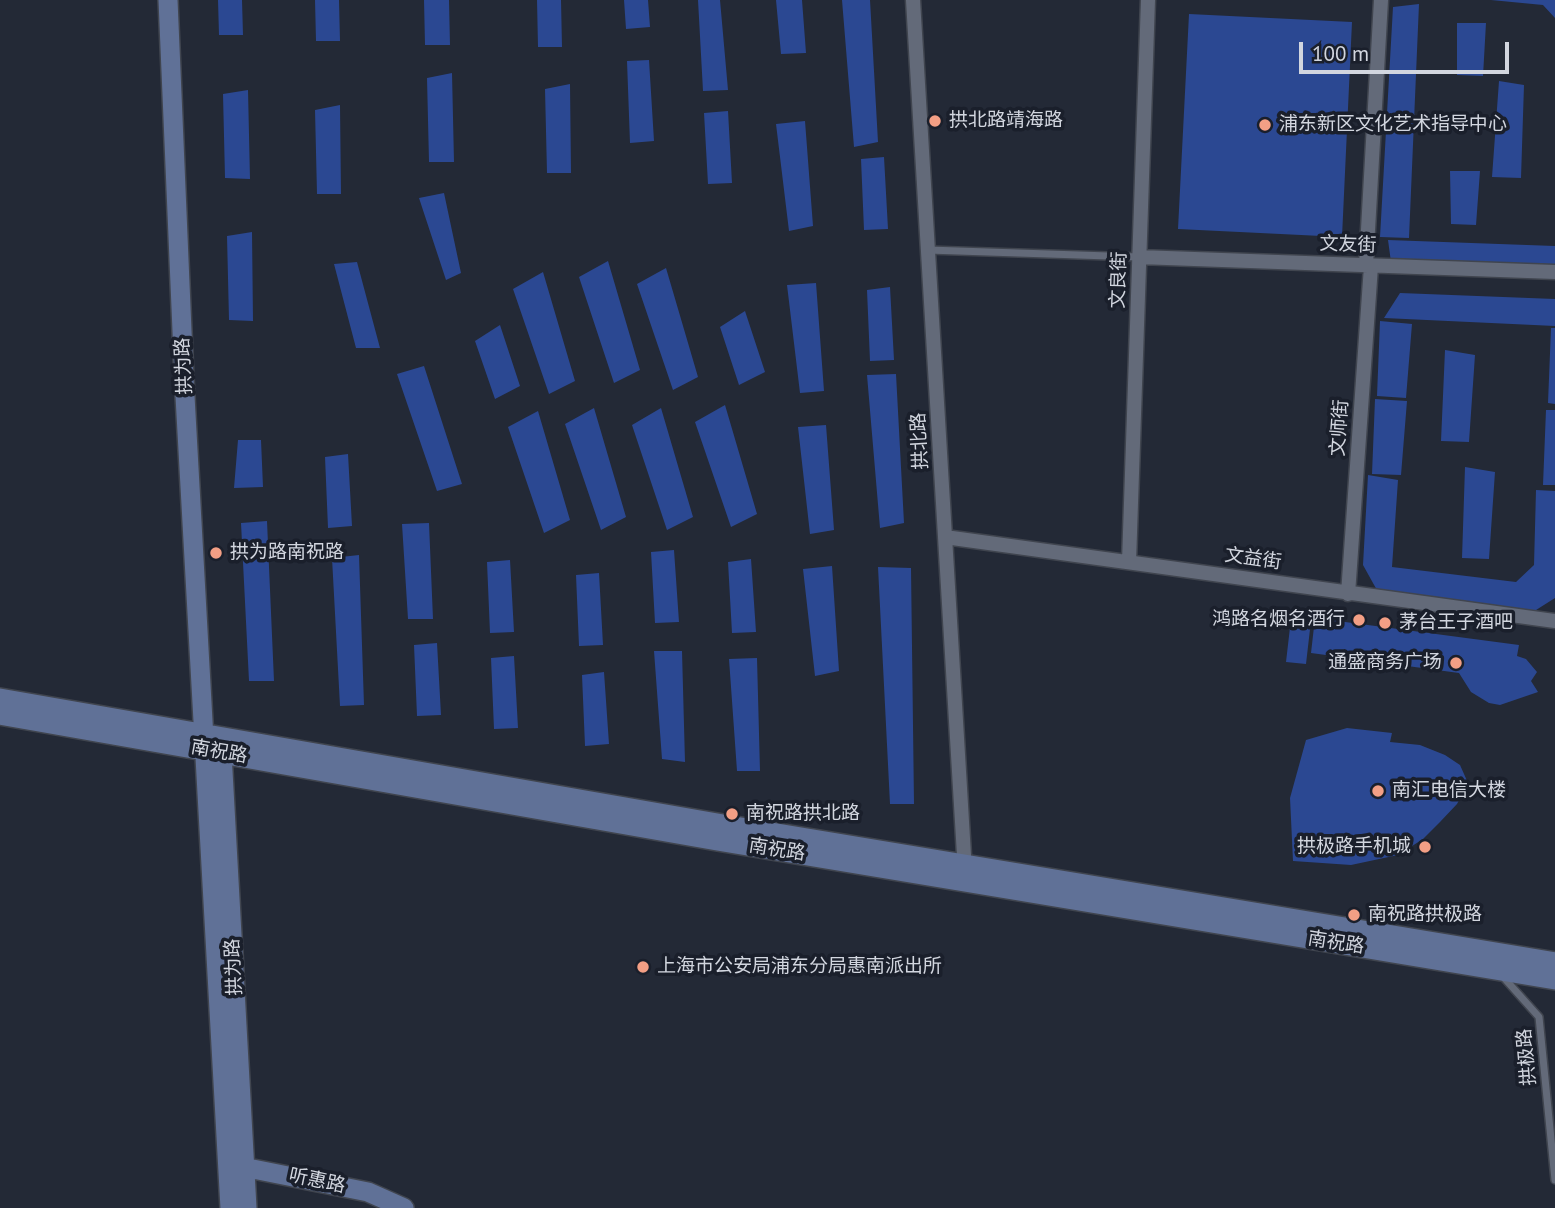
<!DOCTYPE html>
<html>
<head>
<meta charset="utf-8">
<style>
  body { margin:0 }
  #map { position:relative; width:1555px; height:1208px; overflow:hidden; background:#232936; font-family:"PT Sans",sans-serif }
  canvas { display:block }
  .scale { position:absolute; left:1299px; top:42px; width:210px; height:32px; box-sizing:border-box; border:4px solid #d2d6df; border-top:0; padding-left:9px; font-size:21px; line-height:24px; white-space:nowrap; color:#d2d6df; -webkit-text-stroke:5px #1a1f2b; paint-order:stroke }
</style>
</head>
<body>
<div id="map">
<canvas width="1555" height="1208"></canvas>
<div class="scale">100 m</div>
</div>
<script>
const c = document.querySelector('canvas').getContext('2d');
c.lineJoin = 'round';
function fill(path, color) { c.fillStyle = color; c.fill(path, 'evenodd'); }
const toPath = rows => new Path2D(rows.map(r => 'M' + r).join(''));
function strokePath(path, color, width, dash) { c.strokeStyle = color; c.lineWidth = width; c.lineCap = dash ? 'butt' : 'round'; c.setLineDash(dash || []); c.stroke(path); }
function drawText(font, color, halo, rows, align = 'center') {
  c.font = font + ' "PT Sans","Noto Sans SC",sans-serif'; c.lineWidth = 7; c.setLineDash([]); c.textBaseline = 'middle'; c.strokeStyle = halo; c.fillStyle = color; for (const [text, x, y, turn = 0] of rows) {
    c.save(); c.translate(x, y); c.rotate((+turn || 0) * Math.PI / 180); c.textAlign = isNaN(turn) ? turn : align; if (halo) c.strokeText(text, 0, 0); c.fillText(text, 0, 0); c.restore();
  }
}
fill(toPath([
  [218,0,242,0,243,35,219,35],
  [315,0,339,0,340,41,316,41],
  [424,0,449,0,450,45,425,45],
  [537,0,561,0,562,47,538,47],
  [624,0,648,0,650,27,626,29],
  [698,0,720,0,728,90,703,91],
  [776,0,802,0,806,53,781,54],
  [842,0,870,0,878,142,854,147],
  [1491,0,1555,0,1555,18,1543,5],
  [1419,4,1409,238,1380,237,1393,7],
  [1189,14,1352,22,1342,237,1178,229],
  [1457,23,1486,23,1483,76,1457,75],
  [649,60,654,141,630,143,627,61],
  [452,73,454,162,429,162,427,78],
  [1499,81,1524,85,1521,178,1492,177],
  [570,84,571,173,547,173,545,89],
  [248,90,250,179,225,178,223,94],
  [340,105,341,194,317,194,315,110],
  [728,111,732,183,708,184,704,113],
  [805,121,813,226,789,231,776,124],
  [884,157,888,229,864,230,861,159],
  [1450,171,1480,171,1476,225,1451,224],
  [444,193,461,273,446,280,419,198],
  [252,232,253,321,229,320,227,236],
  [1388,240,1555,246,1555,268,1391,262],
  [608,261,640,370,614,383,579,277],
  [357,262,380,348,356,348,334,264],
  [666,268,698,377,673,390,637,284],
  [543,272,575,381,549,394,513,289],
  [816,283,824,391,800,393,787,285],
  [890,287,894,360,870,361,867,290],
  [1400,293,1555,299,1555,326,1384,318],
  [745,311,765,372,739,385,720,327],
  [1380,321,1412,324,1406,398,1377,396],
  [500,325,520,386,495,399,475,341],
  [1551,328,1555,328,1555,404,1548,403],
  [1445,350,1475,355,1469,442,1441,441],
  [424,366,462,484,437,491,397,374],
  [896,374,904,523,880,528,867,375],
  [1375,399,1407,401,1401,475,1372,474],
  [725,405,757,514,731,527,695,422],
  [594,408,626,517,601,530,565,424],
  [661,408,693,517,667,530,632,425],
  [1546,410,1555,410,1555,485,1543,485],
  [538,411,570,520,544,533,508,427],
  [826,425,834,530,810,534,798,427],
  [238,440,261,440,263,487,234,488],
  [348,454,352,526,328,528,325,457],
  [1465,467,1495,472,1489,559,1462,558],
  [1368,475,1398,480,1392,567,1516,582,1534,565,1536,490,1555,491,1555,598,1525,617,1378,592,1363,565],
  [267,521,274,681,249,681,241,523],
  [429,523,433,619,408,619,402,524],
  [674,550,679,622,655,623,651,552],
  [359,555,364,705,340,706,332,558],
  [751,559,756,632,732,633,728,562],
  [510,560,514,632,490,633,487,562],
  [832,566,839,671,815,676,803,569],
  [878,567,911,568,914,804,890,804],
  [599,573,603,645,579,646,576,575],
  [1292,610,1312,612,1306,664,1286,662],
  [1315,618,1519,645,1517,656,1526,659,1537,672,1531,681,1538,692,1500,705,1489,703,1471,692,1459,673,1311,653],
  [437,643,441,715,417,716,414,645],
  [654,651,682,651,685,762,662,759],
  [514,656,518,728,494,729,491,658],
  [757,658,760,771,737,771,729,659],
  [604,672,609,744,585,746,582,675],
  [1347,728,1392,733,1390,742,1420,745,1445,755,1460,765,1468,783,1457,804,1440,822,1423,839,1398,855,1351,865,1293,861,1290,798,1306,740]
]), '#2b4892');
const lane = toPath([
  [928,250,1139,257],
  [1505,979,1539,1017,1555,1180]
]);
const street = toPath([
  [913,0,965,872],
  [1139,257,1555,272],
  [1366,265,1381,0],
  [945,537,1555,621],
  [1129,562,1148,0],
  [1348,594,1371,266]
]);
const secondary = toPath([
  [168,0,184,378,230,1208],
  [0,698,729,825,1555,962],
  [0,715,717,841,1555,980],
  [214,744,222,753,247,1208],
  [233,1165,368,1192,404,1208]
]);
strokePath(lane, '#40454f', 10);
strokePath(street, '#40454f', 17);
strokePath(secondary, '#40454f', 22);
strokePath(lane, '#636a79', 7);
strokePath(street, '#636a79', 14);
strokePath(secondary, '#607197', 19);
for (const [x, y, r, color] of [
  [935,121,7,"#f39f85"],
  [1265,125,7,"#f39f85"],
  [216,553,7,"#f39f85"],
  [1359,620,7,"#f39f85"],
  [1385,623,7,"#f39f85"],
  [1456,663,7,"#f39f85"],
  [1378,791,7,"#f39f85"],
  [732,814,7,"#f39f85"],
  [1425,847,7,"#f39f85"],
  [1354,915,7,"#f39f85"],
  [643,967,7,"#f39f85"]
]) { const dot = new Path2D(); dot.arc(x, y, r, 0, 2 * Math.PI); c.fillStyle = color; c.fill(dot); strokePath(dot, '#1a1f2b', 2.5); }
drawText('19px', '#d2d6df', '#1a1f2b', [
  ["拱北路靖海路",949,121],
  ["浦东新区文化艺术指导中心",1279,125],
  ["拱为路南祝路",230,553],
  ["鸿路名烟名酒行",1345,620,"right"],
  ["茅台王子酒吧",1399,623],
  ["通盛商务广场",1442,663,"right"],
  ["南汇电信大楼",1392,791],
  ["南祝路拱北路",746,814],
  ["拱极路手机城",1411,847,"right"],
  ["南祝路拱极路",1368,915],
  ["上海市公安局浦东分局惠南派出所",657,967]
], 'left');
drawText('19px', '#d2d6df', '#1a1f2b', [
  ["文友街",1348,245,2],
  ["文良街",1119,280,-88],
  ["拱为路",184,366,-93],
  ["文师街",1340,428,-86],
  ["拱北路",920,441,-93],
  ["文益街",1253,559,8],
  ["南祝路",219,752,10],
  ["南祝路",777,850,9],
  ["南祝路",1336,943,9],
  ["拱为路",234,967,-93],
  ["拱极路",1527,1057,-95],
  ["听惠路",317,1181,12]
]);
</script>
</body>
</html>
